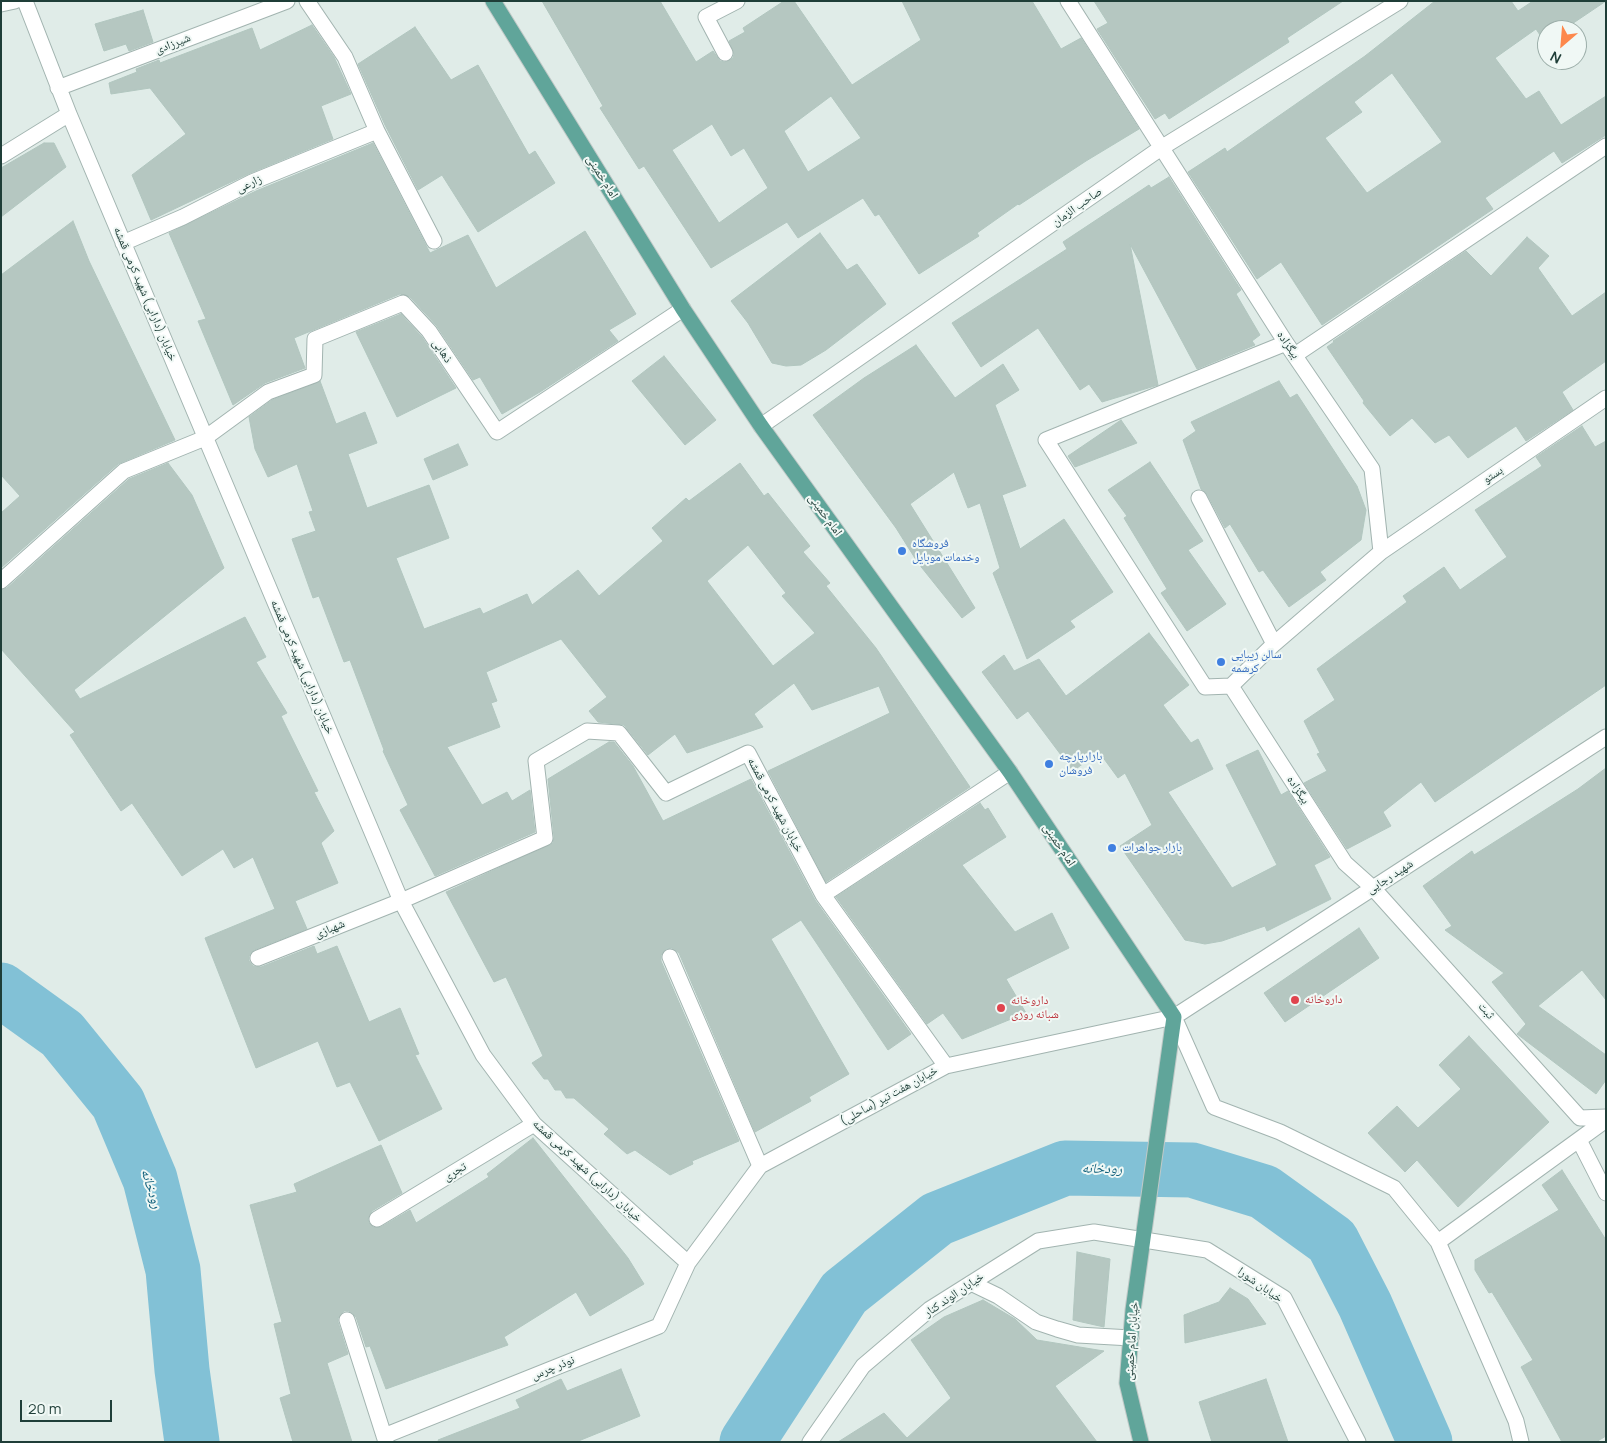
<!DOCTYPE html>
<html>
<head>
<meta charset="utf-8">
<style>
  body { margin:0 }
  #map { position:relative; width:1607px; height:1443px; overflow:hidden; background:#e0ece8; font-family:Manrope,sans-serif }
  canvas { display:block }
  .frame { position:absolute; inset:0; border:2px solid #1f3e38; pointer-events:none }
  .north { position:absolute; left:1537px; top:20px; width:50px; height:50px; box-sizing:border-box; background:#f0f8f5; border:1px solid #9caea9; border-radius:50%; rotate:207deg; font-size:14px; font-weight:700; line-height:20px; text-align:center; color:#1f3e38 }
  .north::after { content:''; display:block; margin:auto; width:18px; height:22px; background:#fd884c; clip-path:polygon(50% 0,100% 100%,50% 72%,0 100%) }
  .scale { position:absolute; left:20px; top:1400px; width:92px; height:22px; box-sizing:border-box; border:2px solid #1f3e38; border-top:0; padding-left:6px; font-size:15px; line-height:18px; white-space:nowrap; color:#1f3e38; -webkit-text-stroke:4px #f0f8f5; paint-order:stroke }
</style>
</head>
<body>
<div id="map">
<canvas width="1607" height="1443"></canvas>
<div class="frame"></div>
<div class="north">N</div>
<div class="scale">20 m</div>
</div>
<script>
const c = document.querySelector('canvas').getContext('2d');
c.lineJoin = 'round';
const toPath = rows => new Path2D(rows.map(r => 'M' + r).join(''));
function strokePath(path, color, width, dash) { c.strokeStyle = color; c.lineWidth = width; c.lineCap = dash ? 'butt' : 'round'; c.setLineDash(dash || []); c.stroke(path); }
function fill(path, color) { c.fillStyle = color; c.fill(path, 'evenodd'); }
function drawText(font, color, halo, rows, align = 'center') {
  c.font = font + ' Manrope,"Noto Naskh Arabic",sans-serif'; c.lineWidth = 4; c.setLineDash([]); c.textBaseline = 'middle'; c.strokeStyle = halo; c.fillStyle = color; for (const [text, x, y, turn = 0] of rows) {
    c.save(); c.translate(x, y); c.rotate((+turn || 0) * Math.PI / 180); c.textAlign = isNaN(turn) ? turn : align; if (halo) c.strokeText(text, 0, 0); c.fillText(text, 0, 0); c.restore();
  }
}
strokePath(toPath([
  [1,990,62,1034,118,1103,150,1179,173,1270,182,1370,192,1442],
  [747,1442,844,1293,937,1219,1065,1168,1192,1170,1264,1192,1332,1241,1365,1305,1425,1442]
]), '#82c1d6', 55);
const building = toPath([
  [542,1,660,1,696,62,713,51,720,61,725,62,733,58,734,54,729,41,745,32,743,28,784,1,794,1,852,85,921,40,902,1,1032,1,1061,49,1081,38,1139,129,1086,161,1019,205,1018,204,977,233,979,236,919,274,879,214,875,216,863,198,798,238,787,222,711,268,644,166,639,169,600,108,603,106,542,1],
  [831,96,861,138,808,172,784,131,831,96],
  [712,124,731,156,744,148,768,188,719,223,672,150,712,124],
  [1094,1,1343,1,1287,38,1289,42,1169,119,1165,113,1155,119,1097,29,1108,23,1094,1],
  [1435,1,1511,1,1518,11,1533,1,1606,1,1563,30,1547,30,1547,38,1542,38,1536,29,1495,58,1526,99,1539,91,1561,125,1606,96,1606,135,1562,163,1554,151,1485,198,1493,209,1322,325,1281,262,1257,279,1188,172,1225,148,1227,152,1365,56,1435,1],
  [1392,73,1442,142,1367,193,1325,138,1362,112,1354,102,1392,73],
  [143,10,153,42,129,51,126,44,104,51,95,24,143,10],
  [312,25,334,57,351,94,321,106,333,139,248,174,151,220,132,175,186,134,150,88,111,94,109,83,137,72,136,69,159,60,160,63,252,28,260,50,312,25],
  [415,27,451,80,478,65,529,155,535,151,555,183,478,232,442,175,418,190,385,125,358,64,415,27],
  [44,143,54,143,66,167,1,217,1,168,44,143],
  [373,143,430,253,468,235,496,288,585,231,636,314,609,330,618,341,540,392,502,414,480,377,473,380,436,325,410,297,400,294,294,338,305,368,265,383,233,405,198,321,206,319,169,233,256,191,373,143],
  [1169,177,1241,290,1236,294,1260,335,1252,341,1255,345,1197,369,1130,244,1158,385,1102,402,1089,384,1080,390,1038,328,981,367,952,323,1067,249,1063,242,1149,185,1151,188,1169,177],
  [73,221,89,261,175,440,118,464,1,568,1,513,20,496,1,475,1,275,73,221],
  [820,233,847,270,857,264,886,304,826,350,801,365,786,366,772,363,748,323,731,301,820,233],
  [1527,237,1549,256,1538,268,1572,316,1606,292,1606,361,1562,392,1573,410,1526,441,1516,426,1468,458,1449,435,1435,443,1412,418,1390,436,1363,403,1364,401,1327,347,1334,342,1333,341,1466,251,1491,276,1527,237],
  [401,314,422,337,456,388,397,417,356,332,401,314],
  [916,345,955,398,1003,364,1019,390,995,405,1026,486,1002,495,1020,549,1064,519,1113,592,1070,621,1075,627,1027,659,993,573,1000,568,980,503,968,508,954,472,910,504,975,608,962,618,918,563,896,528,813,415,864,378,916,345],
  [664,356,716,420,685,445,632,381,664,356],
  [320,381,336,424,365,412,377,443,348,454,367,508,429,485,449,538,396,558,424,629,480,608,483,614,527,594,532,605,578,570,599,596,663,541,652,528,686,498,689,501,740,463,764,496,768,493,810,546,803,552,830,583,826,586,876,648,970,787,826,882,768,771,890,713,879,686,812,710,794,683,754,714,763,727,687,753,675,734,648,755,624,725,598,722,589,711,607,697,561,639,486,672,497,701,491,703,500,727,447,747,482,805,507,792,512,801,530,790,535,832,435,876,400,810,408,805,383,751,384,750,350,660,344,662,319,596,313,598,292,539,316,531,309,512,313,511,297,464,268,477,255,449,249,417,272,400,320,381],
  [748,545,786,593,782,596,815,633,773,666,707,581,748,545],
  [1279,381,1290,398,1297,394,1357,486,1366,510,1361,540,1320,572,1326,580,1289,607,1263,570,1259,572,1230,524,1225,528,1207,494,1201,489,1183,440,1196,431,1191,422,1279,381],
  [1121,420,1137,443,1075,467,1068,456,1121,420],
  [1582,426,1595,447,1606,441,1606,685,1435,802,1421,782,1383,812,1391,826,1347,849,1304,783,1327,771,1317,754,1320,753,1304,721,1335,700,1317,669,1407,602,1403,596,1444,567,1460,590,1507,557,1475,510,1542,466,1536,457,1582,426],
  [458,444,468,465,433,480,424,459,458,444],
  [1150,462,1203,541,1188,550,1226,604,1187,631,1161,593,1167,589,1124,518,1127,516,1108,490,1150,462],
  [168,463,192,495,224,568,74,690,80,699,245,617,266,657,256,662,287,713,281,716,318,791,314,792,334,831,321,843,338,883,295,901,307,929,254,950,249,956,249,961,253,966,261,967,314,946,317,954,337,946,369,1022,400,1008,419,1054,415,1055,442,1109,379,1141,350,1082,337,1087,318,1041,256,1068,205,938,275,909,253,857,234,868,223,849,182,876,132,803,121,811,70,735,75,732,1,649,1,590,7,588,129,479,168,463],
  [1149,633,1189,685,1163,705,1191,743,1198,739,1213,769,1168,792,1232,888,1277,865,1226,765,1258,750,1281,795,1288,791,1330,857,1314,865,1331,899,1267,931,1265,926,1222,941,1205,944,1185,940,1120,846,1152,825,1125,773,1118,778,1099,752,1073,771,1028,711,1017,719,982,672,1004,655,1014,671,1039,659,1066,696,1149,633],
  [609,742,614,742,633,766,663,821,751,779,815,900,911,1034,888,1050,801,920,771,939,849,1074,809,1097,811,1101,755,1132,679,953,672,948,666,949,661,955,661,961,739,1141,692,1161,693,1164,670,1175,635,1150,627,1154,604,1134,609,1129,574,1098,566,1098,561,1090,555,1090,548,1079,544,1079,532,1063,543,1056,506,977,494,982,446,892,553,843,554,837,548,779,609,742],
  [1606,768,1606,1000,1582,970,1538,1006,1606,1055,1606,1080,1596,1094,1517,1034,1526,1024,1492,982,1504,973,1445,930,1452,926,1423,886,1472,851,1474,855,1578,789,1606,768],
  [980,803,985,810,988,808,1006,837,962,865,1015,932,1052,913,1069,948,1006,979,1026,1013,962,1039,943,1013,927,1024,836,897,980,803],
  [1359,928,1379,958,1285,1022,1264,993,1359,928],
  [1469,1036,1549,1122,1458,1207,1417,1160,1405,1172,1368,1133,1397,1106,1418,1128,1461,1089,1439,1065,1469,1036],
  [533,1138,628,1258,644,1284,590,1316,576,1292,504,1337,508,1345,386,1389,370,1346,366,1347,356,1317,349,1311,344,1311,338,1318,338,1322,348,1354,327,1363,352,1442,293,1442,280,1398,291,1394,274,1324,282,1322,250,1205,297,1192,294,1184,381,1145,402,1193,372,1211,368,1219,369,1223,373,1227,381,1227,410,1210,416,1223,489,1177,487,1174,533,1138],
  [1562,1170,1606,1240,1606,1436,1596,1442,1562,1442,1521,1367,1533,1360,1492,1292,1489,1293,1475,1270,1475,1260,1559,1210,1542,1185,1562,1170],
  [1077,1252,1110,1259,1104,1327,1073,1320,1077,1252],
  [1230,1288,1248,1299,1266,1324,1185,1343,1184,1315,1219,1302,1230,1288],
  [983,1300,1015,1319,1037,1340,1104,1351,1055,1386,1097,1442,838,1442,884,1413,907,1438,951,1398,911,1340,944,1317,983,1300],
  [621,1369,640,1416,576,1442,439,1442,438,1440,520,1408,516,1400,561,1379,567,1391,621,1369],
  [1266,1379,1288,1442,1212,1442,1199,1402,1266,1379]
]);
fill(building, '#b5c7c1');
strokePath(building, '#b1c6bf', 1);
const minor = toPath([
  [25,1,69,114,401,901,483,1055,534,1124,688,1263],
  [307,1,345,57,377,131,434,241],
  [1068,1,1286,343,1372,469,1381,552],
  [1,4,15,1],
  [725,53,706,17,737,1],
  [58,88,287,1],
  [1,156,69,114],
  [123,243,183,217,252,182,377,131],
  [1286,343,1046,440,1205,687,1231,686,1274,644,1381,552,1606,398],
  [1295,355,1606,146],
  [761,426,1161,148,1400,1],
  [1199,498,1274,644],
  [1,581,124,471,205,438,268,392,314,375,315,339,403,303,429,331,497,432,683,309],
  [1231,686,1345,863,1373,888,1580,1118,1606,1117],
  [823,895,1010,772],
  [670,957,760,1166],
  [258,958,401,901,545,838,536,761,587,731,619,733,666,793,748,753,823,895,946,1066],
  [1174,1017,1214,1107,1280,1132,1394,1188,1438,1242,1606,1120],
  [1579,1140,1606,1193],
  [377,1219,534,1124],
  [1438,1242,1516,1421,1521,1442],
  [971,1283,998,1296,1036,1322,1057,1329,1078,1335,1131,1338],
  [347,1320,386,1442],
  [384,1436,659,1326,688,1263,760,1166,946,1066,1174,1017,1606,737],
  [810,1442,863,1366,930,1309,1038,1241,1094,1232,1207,1250,1284,1298,1358,1442]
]);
const major = toPath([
  [493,1,683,309,761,426,1010,772,1174,1017,1133,1310,1127,1383,1141,1442]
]);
strokePath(minor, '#a2b4b0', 17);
strokePath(major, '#c0c9c7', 17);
strokePath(minor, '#fff', 15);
strokePath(major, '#60a59a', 15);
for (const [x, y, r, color] of [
  [902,551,5,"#3f7fe0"],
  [1221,662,5,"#3f7fe0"],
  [1049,764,5,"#3f7fe0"],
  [1112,848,5,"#3f7fe0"],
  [1295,1000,5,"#e0444e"],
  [1001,1008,5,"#e0444e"]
]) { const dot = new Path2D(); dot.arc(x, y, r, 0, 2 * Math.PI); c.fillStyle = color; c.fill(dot); strokePath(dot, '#f0f8f5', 2); }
drawText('12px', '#1f3e38', '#f0f8f5', [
  ["شیرزادی",173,44,-21],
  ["امام خمینی",602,177,58],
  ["زارعی",249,184,-25],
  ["صاحب الزمان",1077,207,-35],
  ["خیابان (دارابی) شهید کرمی قمشه",145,294,67],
  ["بیگزاده",1288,345,56],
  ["ذهابی",442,351,56],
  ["بستو",1493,475,-34],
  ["امام خمینی",825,515,54],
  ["خیابان (دارابی) شهید کرمی قمشه",302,667,67],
  ["بیگزاده",1298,790,57],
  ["خیابان شهید کرمی قمشه",775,805,62],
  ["امام خمینی",1059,845,56],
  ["شهید رجایی",1390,877,-33],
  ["شهبازی",330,929,-22],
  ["ثبت",1486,1011,48],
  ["خیابان هفت تیر (ساحلی)",889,1096,-29],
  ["خیابان (دارابی) شهید کرمی قمشه",587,1171,43],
  ["تجری",455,1172,-31],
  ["خیابان شورا",1260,1285,35],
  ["خیابان الوند کنار",954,1295,-34],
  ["خیابان امام خمینی",1132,1341,-86],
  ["نوذر چرس",553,1368,-22]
]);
drawText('12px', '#366cbe', '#f0f8f5', [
  ["فروشگاه",912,544],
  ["وخدمات موبایل",912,558],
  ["سالن زیبایی",1231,655],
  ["کرشمه",1231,669],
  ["بازارپارچه",1059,757],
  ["فروشان",1059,771],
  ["بازار جواهرات",1122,848]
], 'left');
drawText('12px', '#be3a42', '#f0f8f5', [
  ["داروخانه",1305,1000],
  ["داروخانه",1011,1001],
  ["شبانه روزی",1011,1015]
], 'left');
drawText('italic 14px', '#14637e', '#f0f8f5', [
  ["رودخانه",1102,1169,1],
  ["رودخانه",151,1189,73]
]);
</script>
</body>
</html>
